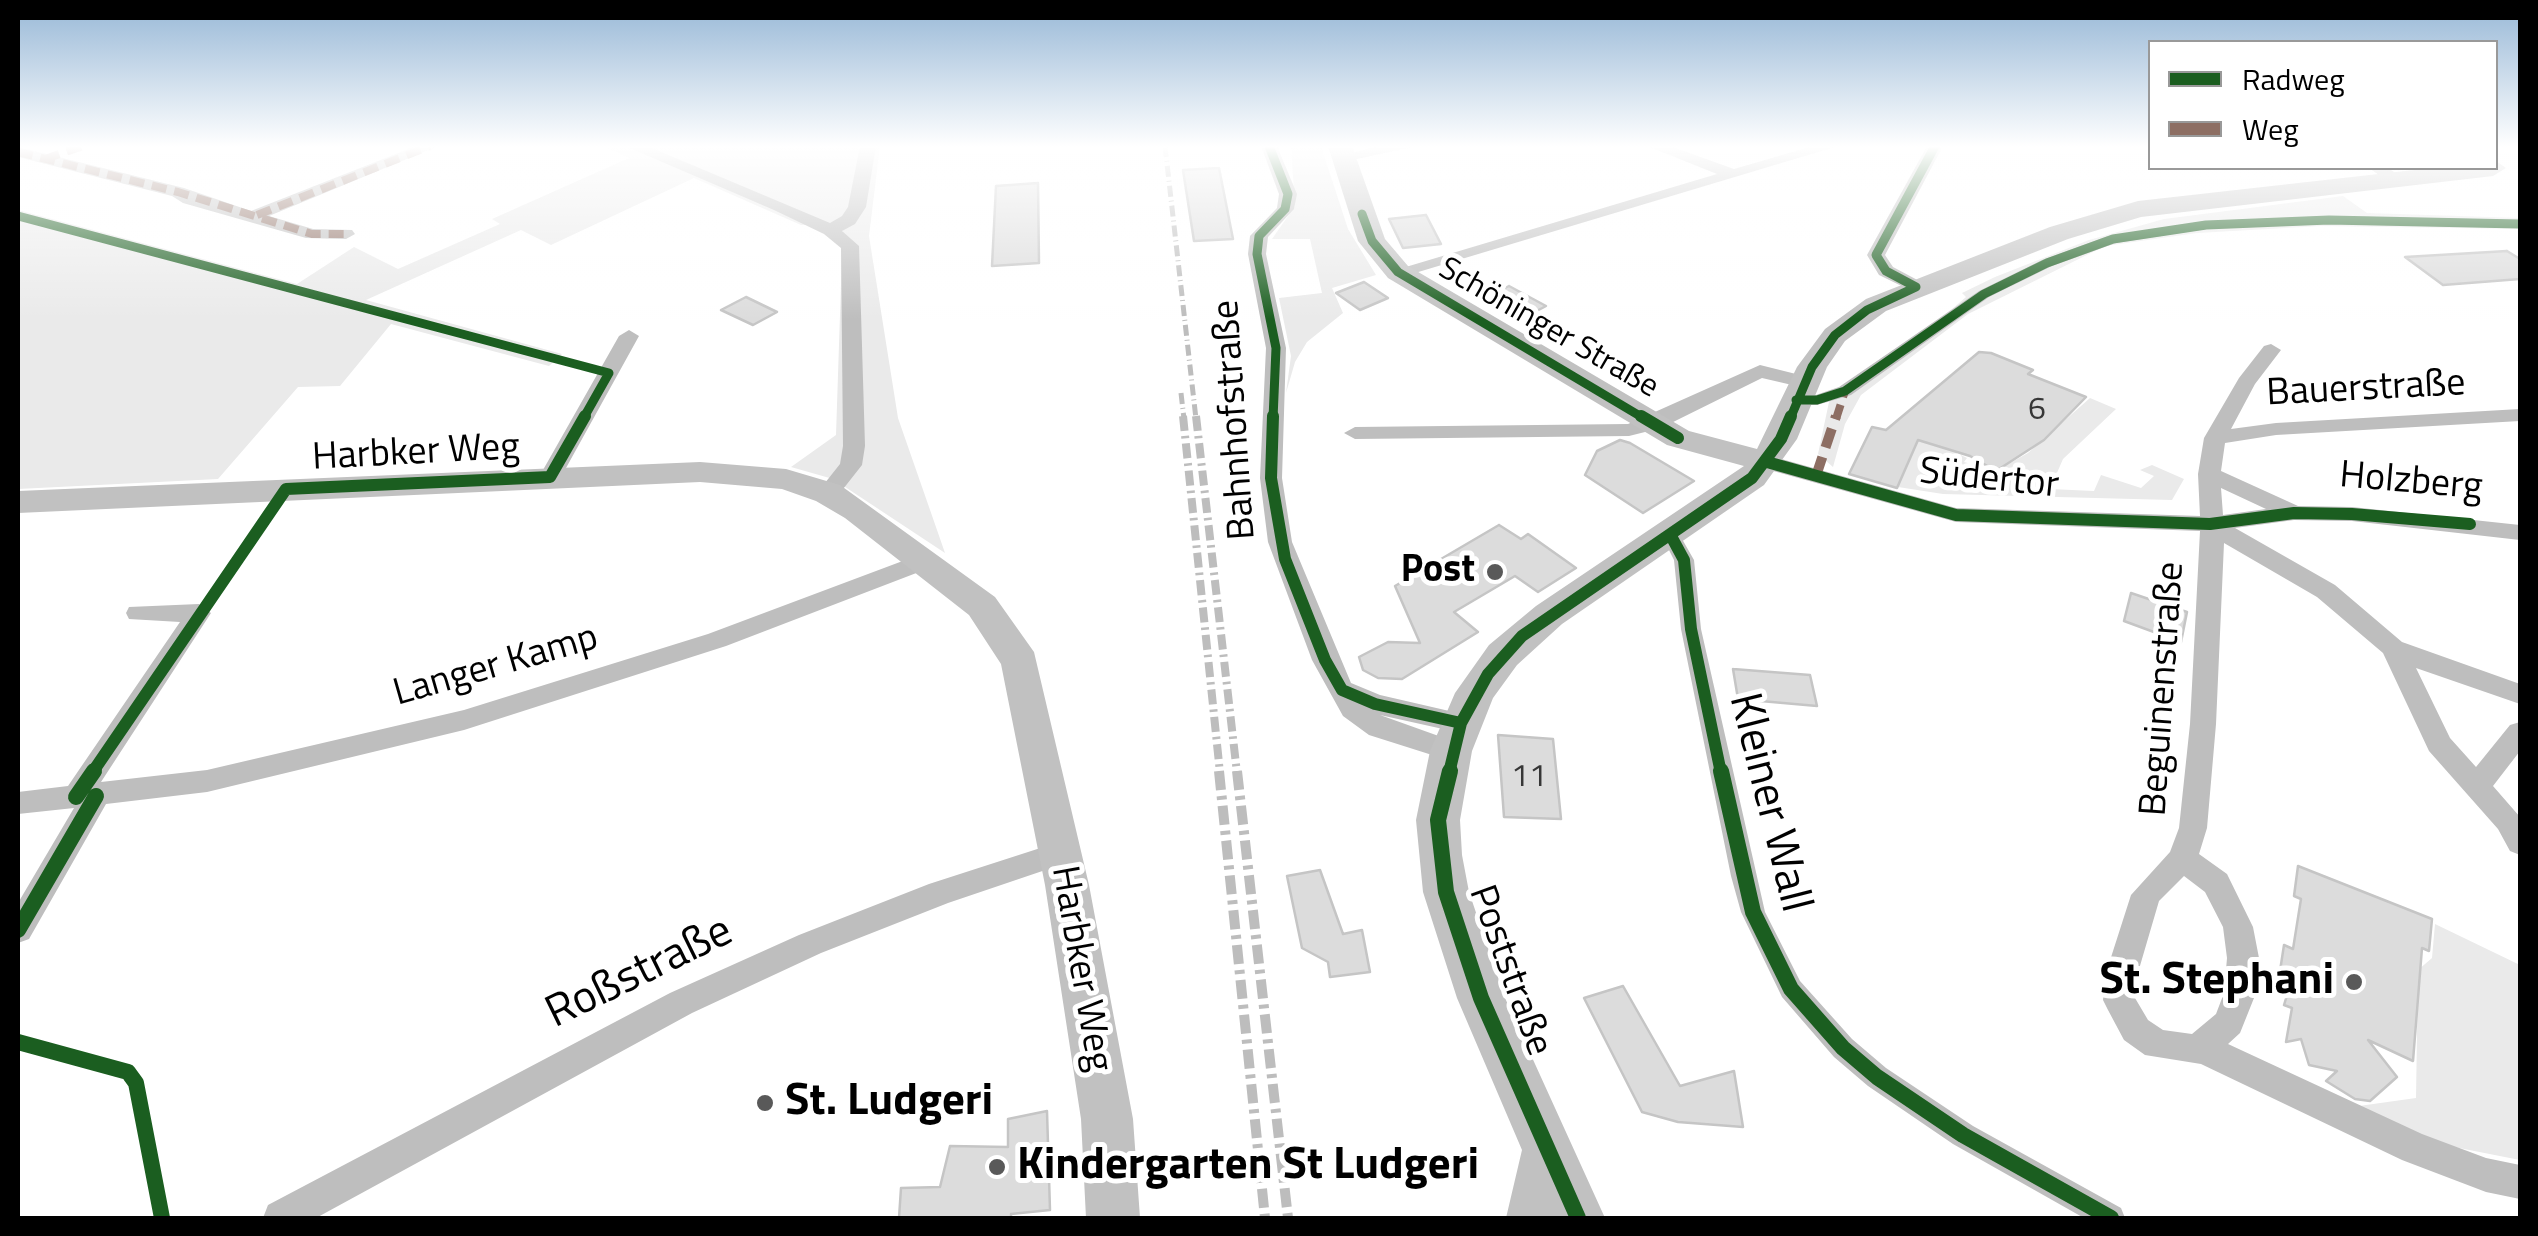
<!DOCTYPE html>
<html>
<head>
<meta charset="utf-8">
<style>
  body { margin:0 }
  #map { position:relative; width:2538px; height:1236px; overflow:hidden; background:#fff; font-family:"Titillium Web",sans-serif }
  canvas { display:block }
  .frame { position:absolute; inset:0; border:20px solid #000; pointer-events:none }
  .legend { position:absolute; left:2148px; top:40px; width:350px; height:130px; box-sizing:border-box; background:#fff; border:2px solid #999; margin:0; padding:12px 18px; list-style:none; font-size:30px; color:#000 }
  .legend li { display:flex; align-items:center; gap:20px; height:50px }
  .legend b { width:50px; border:2px solid #999 }
</style>
</head>
<body>
<div id="map">
<canvas width="2538" height="1236"></canvas>
<div class="frame"></div>
<ul class="legend">
<li><b style="height:12px;background:#1b5e20"></b>Radweg</li>
<li><b style="height:12px;background:#8d6e63"></b>Weg</li>
</ul>
</div>
<script>
const c = document.querySelector('canvas').getContext('2d');
c.lineJoin = 'round';
function fill(path, color) { c.fillStyle = color; c.fill(path, 'evenodd'); }
const toPath = rows => new Path2D(rows.map(r => 'M' + r).join(''));
function strokePath(path, color, width, dash) { c.strokeStyle = color; c.lineWidth = width; c.lineCap = dash ? 'butt' : 'round'; c.setLineDash(dash || []); c.stroke(path); }
function drawText(font, color, halo, rows, align = 'center') {
  c.font = font + ' "Titillium Web",sans-serif'; c.lineWidth = 10; c.setLineDash([]); c.textBaseline = 'middle'; c.strokeStyle = halo; c.fillStyle = color; for (const [text, x, y, turn = 0] of rows) {
    c.save(); c.translate(x, y); c.rotate((+turn || 0) * Math.PI / 180); c.textAlign = isNaN(turn) ? turn : align; if (halo) c.strokeText(text, 0, 0); c.fillText(text, 0, 0); c.restore();
  }
}
fill(toPath([
  [603,146,880,146,869,236,898,418,945,553,833,479,791,467,836,435,843,224,801,225,694,178,551,245,521,230,366,300,562,354,549,366,391,324,340,386,298,387,218,479,18,489,18,210,297,284,354,247,398,269,500,224,492,219,629,158],
  [1291,146,1321,146,1348,229,1376,275,1332,288,1343,313,1307,342,1295,362,1286,393,1291,356,1279,298,1322,293,1310,239,1272,239,1295,206],
  [2343,196,2367,213,2520,218,2520,229,2321,226,2197,233,2105,246,1968,314,1861,395,1845,424,1833,467,1818,454,1829,402,1841,387,1952,309,1966,297,1962,293,1995,277,2089,240,2164,219],
  [2090,398,2116,409,2063,459,2050,489,2094,491,2101,475,2141,488,2154,476,2140,470,2152,465,2184,479,2172,500,1943,494,1898,487,1918,434,1967,458,1964,462,1996,471,2028,453],
  [2435,924,2520,965,2520,1160,2444,1145,2359,1106,2416,1098,2418,970,2432,958]
]), '#eaeaea');
const building = toPath([
  [1219,168,1233,239,1194,241,1183,170,1219,168],
  [1038,183,1039,263,992,266,996,186,1038,183],
  [1426,215,1441,244,1403,248,1389,219,1426,215],
  [2507,251,2520,259,2520,279,2443,285,2405,257,2507,251],
  [1364,282,1388,298,1360,310,1336,293,1364,282],
  [1509,286,1546,306,1522,319,1485,298,1509,286],
  [746,297,777,312,753,325,721,310,746,297],
  [1979,352,1991,353,2033,370,2028,374,2086,397,2044,440,1996,471,1970,456,1918,440,1897,488,1849,474,1872,427,1886,430,1979,352],
  [1620,440,1630,443,1694,481,1643,513,1585,475,1597,451,1620,440],
  [1499,525,1521,539,1528,534,1576,568,1538,592,1515,576,1454,612,1478,632,1402,679,1378,678,1363,670,1359,657,1388,642,1420,643,1395,586,1499,525],
  [2131,593,2187,612,2181,642,2124,621,2131,593],
  [1733,669,1810,675,1817,706,1738,699,1733,669],
  [1498,735,1553,739,1561,819,1504,817,1498,735],
  [2298,866,2432,919,2429,951,2422,948,2413,1061,2368,1040,2397,1077,2370,1101,2355,1099,2326,1081,2337,1071,2309,1065,2301,1039,2286,1042,2292,1008,2284,1005,2292,979,2280,971,2284,945,2293,949,2301,899,2294,896,2298,866],
  [1320,870,1343,934,1362,930,1370,972,1330,977,1328,962,1302,948,1287,876,1320,870],
  [1623,986,1680,1086,1734,1071,1743,1127,1678,1122,1642,1112,1584,998,1623,986],
  [1047,1111,1050,1210,1011,1214,1011,1218,899,1218,901,1188,940,1187,950,1146,1008,1147,1008,1119,1047,1111]
]);
fill(building, '#dcdcdc');
strokePath(building, '#c5c5c5', 2.5);
fill(toPath([
  [2329,216,2520,220,2520,228,2329,224,2206,229,2116,243,2052,266,1989,297,1851,395,1817,405,1796,405,1788,400,1796,395,1816,395,1839,387,1979,291,2042,260,2108,236,2206,221,2329,216],
  [1671,530,1678,532,1694,560,1701,629,1765,912,1800,981,1852,1039,1886,1068,1973,1126,2121,1208,2125,1218,2084,1218,1953,1144,1868,1086,1834,1057,1782,997,1741,912,1731,876,1681,629,1674,560,1662,536,1671,530]
]), '#bebebe');
fill(toPath([
  [416,146,438,146,269,216,313,229,352,230,355,234,346,239,306,238,183,203,172,196,18,157,18,147,184,188,251,211,416,146],
  [625,146,647,146,830,223,842,216,848,207,860,146,876,146,866,207,855,224,842,231,859,246,865,446,862,465,836,498,828,500,817,493,840,464,843,446,841,248,824,234,774,210,625,146],
  [1261,146,1277,146,1297,194,1294,209,1268,237,1266,254,1286,348,1282,478,1292,542,1351,683,1380,695,1471,716,1474,723,1471,730,1461,733,1380,715,1461,744,1465,751,1461,758,1451,761,1369,735,1343,716,1312,660,1268,542,1260,478,1266,348,1248,254,1250,236,1277,208,1279,194,1261,146],
  [1380,146,1417,146,1343,162,1335,157,1380,146],
  [1647,146,1670,146,1734,169,1813,146,1838,146,1405,276,1391,276,1389,272,1717,174,1647,146],
  [1927,146,1943,146,1885,255,1893,267,1923,283,1923,291,1916,293,1879,275,1867,255,1927,146],
  [2369,168,2388,168,2403,178,2389,182,2369,168],
  [629,330,639,336,561,477,558,482,542,482,539,477,619,336,629,330],
  [2271,344,2281,350,2255,384,2231,429,2276,423,2520,409,2520,421,2276,435,2225,443,2221,471,2298,506,2352,507,2520,525,2520,540,2352,521,2294,520,2235,528,2335,585,2402,642,2520,684,2520,704,2416,668,2450,738,2476,767,2510,725,2520,722,2520,751,2493,786,2520,817,2520,855,2510,851,2498,829,2429,751,2383,653,2317,597,2224,543,2216,724,2207,828,2199,854,2227,874,2253,927,2259,958,2256,993,2240,1033,2228,1044,2422,1134,2486,1158,2520,1165,2520,1199,2486,1192,2402,1160,2201,1064,2145,1055,2124,1040,2108,1010,2103,1000,2105,976,2131,895,2170,852,2179,828,2190,724,2200,531,1956,522,1759,467,1756,462,1767,455,1956,508,2200,516,2198,474,2204,438,2239,378,2264,346,2271,344],
  [2221,488,2266,509,2223,515,2221,488],
  [2184,876,2205,892,2223,927,2227,958,2224,993,2216,1014,2192,1034,2163,1030,2148,1020,2135,998,2137,976,2159,901,2184,876],
  [1760,365,1812,378,1815,382,1805,388,1762,378,1661,428,1629,436,1355,439,1344,433,1355,427,1628,424,1760,365],
  [924,553,936,561,932,567,726,646,464,730,207,792,106,804,29,939,18,943,18,903,74,808,18,814,18,792,68,786,180,622,129,619,126,613,129,607,199,604,211,613,101,782,207,770,464,710,708,634,924,553],
  [1059,842,1069,846,1074,854,1069,862,948,903,821,953,692,1013,316,1218,263,1218,268,1205,670,993,799,935,929,884,1059,842]
]), '#bebebe');
fill(toPath([
  [1328,146,1352,146,1385,239,1408,266,1689,431,1757,449,1797,367,1825,329,1866,299,2050,227,2138,201,2432,168,2496,168,2496,161,2506,168,2493,176,2141,217,2068,239,1886,311,1845,341,1827,367,1797,439,1764,485,1562,624,1517,665,1493,698,1472,751,1460,820,1462,855,1469,892,1505,998,1605,1218,1506,1218,1522,1150,1457,998,1423,892,1416,820,1430,751,1455,693,1489,645,1536,606,1744,466,1667,445,1388,278,1358,241,1328,146],
  [700,462,786,469,840,485,995,597,1034,652,1089,885,1133,1119,1140,1218,1086,1218,1081,1119,1045,885,1001,664,969,615,845,518,816,501,782,489,700,482,18,513,18,491,700,462]
]), '#c1c1c1');
strokePath(toPath([
  [1165,146,1196,419],
  [1181,393,1184,419]
]), '#bdbdbd', 5, [11, 4, 1, 4]);
strokePath(toPath([
  [1183,416,1220,773],
  [1196,416,1237,773]
]), '#bdbdbd', 8, [15, 5, 2.5, 5]);
strokePath(toPath([
  [1219,771,1265,1218],
  [1237,771,1288,1218]
]), '#bdbdbd', 10, [19, 6, 4, 6]);
strokePath(toPath([
  [18,152,178,192,312,234,346,234],
  [45,159,83,146],
  [257,215,430,146],
  [1836,419,1845,391]
]), '#8d6e63', 8, [15, 8]);
strokePath(toPath([
  [1816,476,1836,416]
]), '#8d6e63', 10, [20, 10]);
strokePath(toPath([
  [1269,146,1288,194,1285,209,1259,236,1257,254,1276,348,1273,419],
  [1362,214,1372,241,1398,272,1645,419],
  [18,216,609,373,583,419],
  [1916,287,1886,271,1876,255,1935,146],
  [1796,400,1817,400,1845,391,1984,294,2047,263,2113,239,2206,225,2329,220,2520,224],
  [1790,419,1812,367,1835,335,1867,310,1916,287]
]), '#1b5e20', 9);
strokePath(toPath([
  [1273,416,1271,478,1285,559,1325,660,1342,690,1375,704,1461,723],
  [1641,416,1678,438],
  [1767,462,1956,515,2210,524,2294,513,2352,514,2470,524],
  [1671,536,1684,560,1691,629,1721,773],
  [92,773,286,489,550,477,585,416],
  [1449,773,1461,723,1488,674,1522,636,1752,478,1781,439,1791,416]
]), '#1b5e20', 12);
strokePath(toPath([
  [1450,771,1438,820,1446,892,1481,998,1578,1218],
  [1721,771,1753,912,1791,989,1843,1048,1877,1077,1963,1135,2111,1218],
  [76,797,94,771],
  [18,930,96,796],
  [18,1042,128,1072,136,1083,162,1218]
]), '#1b5e20', 16);
const sky = c.createLinearGradient(0, 0, 0, 319);
sky.addColorStop(0, '#96b7d6');
sky.addColorStop(0.46, '#fff');
sky.addColorStop(1, '#ffffff00');
c.fillStyle = sky;
c.fillRect(0, 0, 2538, 319);
for (const [x, y, r, color] of [
  [1495,572,10,"#595959"],
  [2354,982,10,"#595959"],
  [765,1103,10,"#595959"],
  [997,1167,10,"#595959"]
]) { const dot = new Path2D(); dot.arc(x, y, r, 0, 2 * Math.PI); c.fillStyle = color; c.fill(dot); strokePath(dot, '#fff', 4); }
drawText('32px', '#000', '#fff', [
  ["Schöninger Straße",1548,329,30]
]);
drawText('32px', '#373737', null, [
  ["6",2037,411],
  ["11",1529,778]
]);
drawText('38px', '#000', '#fff', [
  ["Bauerstraße",2366,390,-3],
  ["Bahnhofstraße",1236,420,-94],
  ["Harbker Weg",416,454,-3],
  ["Südertor",1989,480,6],
  ["Holzberg",2411,483,5],
  ["Langer Kamp",496,667,-16],
  ["Beguinenstraße",2164,689,-86],
  ["Harbker Weg",1080,969,80],
  ["Poststraße",1509,971,70]
]);
drawText('bold 38px', '#000', '#fff', [
  ["Post",1475,572]
], 'right');
drawText('45px', '#000', '#fff', [
  ["Kleiner Wall",1768,803,76],
  ["Roßstraße",640,974,-26]
]);
drawText('bold 45px', '#000', '#fff', [
  ["St. Stephani",2334,982,"right"],
  ["St. Ludgeri",785,1103],
  ["Kindergarten St Ludgeri",1017,1167]
], 'left');
</script>
</body>
</html>
